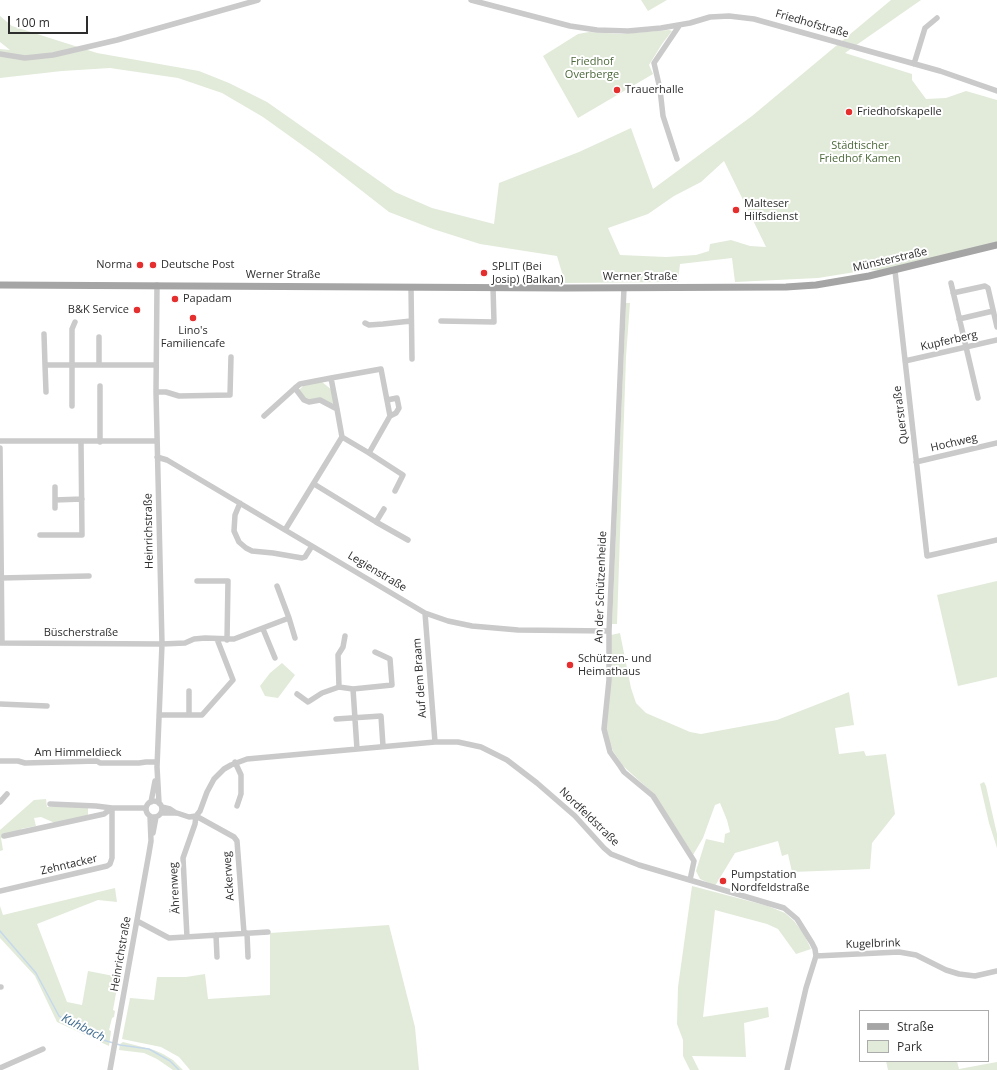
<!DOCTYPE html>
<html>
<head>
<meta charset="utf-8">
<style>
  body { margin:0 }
  #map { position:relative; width:997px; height:1070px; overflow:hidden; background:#fff; font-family:"Open Sans",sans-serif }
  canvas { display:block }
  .legend { position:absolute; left:859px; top:1010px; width:130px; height:52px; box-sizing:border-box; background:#fff; border:1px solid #ababab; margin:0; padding:5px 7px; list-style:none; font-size:12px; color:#2d2d2d }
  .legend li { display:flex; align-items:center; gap:8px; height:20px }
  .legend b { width:20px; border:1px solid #ababab }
  .scale { position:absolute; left:8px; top:16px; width:80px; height:18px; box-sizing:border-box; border:2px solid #2d2d2d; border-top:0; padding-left:5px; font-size:12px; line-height:14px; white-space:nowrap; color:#2d2d2d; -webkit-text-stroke:3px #fff; paint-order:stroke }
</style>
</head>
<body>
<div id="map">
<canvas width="997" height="1070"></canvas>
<ul class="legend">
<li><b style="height:5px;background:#a5a5a5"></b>Straße</li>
<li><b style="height:11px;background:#e2ebda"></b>Park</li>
</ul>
<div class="scale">100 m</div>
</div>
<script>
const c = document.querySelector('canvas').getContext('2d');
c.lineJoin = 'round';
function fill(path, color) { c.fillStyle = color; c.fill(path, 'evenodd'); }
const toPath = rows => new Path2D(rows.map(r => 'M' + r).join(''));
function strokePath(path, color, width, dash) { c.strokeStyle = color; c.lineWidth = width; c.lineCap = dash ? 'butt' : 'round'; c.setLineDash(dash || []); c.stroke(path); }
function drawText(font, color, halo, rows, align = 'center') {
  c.font = font + ' "Open Sans",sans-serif'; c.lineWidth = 4; c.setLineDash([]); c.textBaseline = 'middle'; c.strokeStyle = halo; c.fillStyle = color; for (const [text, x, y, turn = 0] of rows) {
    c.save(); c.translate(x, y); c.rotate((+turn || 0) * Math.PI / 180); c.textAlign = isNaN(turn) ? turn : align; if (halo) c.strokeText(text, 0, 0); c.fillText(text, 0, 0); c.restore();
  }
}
fill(toPath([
  [641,0,667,0,648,11],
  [891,0,921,0,845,53,912,74,912,80,926,99,946,98,966,91,997,100,997,244,892,271,868,270,818,278,735,282,732,258,680,264,678,282,565,283,557,256,480,244,433,229,389,212,316,155,263,117,222,93,178,78,110,68,62,71,0,78,0,49,10,50,0,42,0,16,12,26,97,53,199,71,229,83,267,102,395,192,432,208,494,224,499,183,579,152,631,128,653,189,752,116],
  [724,161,766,247,750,246,731,240,710,244,709,251,696,255,666,257,620,255,608,228,648,214,674,196,701,182],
  [669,30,672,31,662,44,649,65,653,74,578,118,543,56,578,34,589,32,621,34],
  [626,303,630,303,626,357,617,624,612,624],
  [322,382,332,390,335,404,309,400,306,399,299,390,305,384],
  [997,581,997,677,958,686,937,595],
  [620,633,631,688,636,703,646,713,690,732,701,734,777,720,849,692,854,725,835,728,839,754,864,751,866,756,886,754,895,814,872,843,870,869,792,872,788,854,782,856,778,841,735,853,715,886,700,879,696,871,706,839,724,843,725,834,730,832,727,820,720,803,715,805,703,838,693,855,655,795,623,766,613,751,608,739,606,727,611,635],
  [282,663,295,675,278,698,265,696,260,686,270,673],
  [984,782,986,786,997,834,997,848,989,823,980,784],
  [46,799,47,807,88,807,88,816,55,823,41,817,34,818,36,826,21,829,22,834,1,838,3,850,0,851,0,830,34,800],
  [692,886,768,906,785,913,794,921,804,934,811,949,796,954,778,929,767,924,715,910,703,1017,768,1007,769,1017,744,1023,746,1057,692,1056,699,1070,690,1070,683,1056,683,1040,677,1024,678,987],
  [115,888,117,902,98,900,37,924,67,1002,82,1005,88,971,119,977,113,1010,115,1011,114,1017,112,1018,109,1030,111,1031,109,1046,57,1022,35,976,0,938,0,906,3,915],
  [389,925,415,1027,419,1070,190,1070,179,1057,161,1047,122,1039,130,998,154,1000,157,977,186,977,205,974,208,999,270,995,270,933],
  [123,1042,154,1050,163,1054,173,1060,183,1070,173,1070,157,1059,144,1053,119,1050,120,1044],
  [886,1061,957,1061,959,1069,997,1062,997,1070,888,1070]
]), '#e2ebda');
strokePath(toPath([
  [0,931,36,973,59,1016,100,1039,120,1045,149,1049,170,1061,179,1070]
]), '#c6d9eb', 1.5);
strokePath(toPath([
  [471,0,570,26,597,30,628,31,661,28,690,23,710,17,729,16,754,19,940,71,997,91],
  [0,54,25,58,53,55,117,40,258,0],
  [914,64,925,28,937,18],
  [677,159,663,116,660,89,654,63,679,26],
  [895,271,927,556,997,540],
  [951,283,978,398],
  [157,285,156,392,162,644,157,767,159,803],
  [411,287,412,359],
  [624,288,609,631,609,680,604,729,610,752,620,766,624,772,653,796,694,861,690,880],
  [953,293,985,286,988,288,997,327],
  [959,319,993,311],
  [441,321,494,322,493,287],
  [365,323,369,325,383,324,411,321],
  [44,334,45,365],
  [99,337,99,365],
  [905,361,997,340],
  [331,378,381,369,390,416,369,453,403,475,395,491],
  [46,392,45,365,156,365],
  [156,392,166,392,179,396,230,395,231,357],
  [387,400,397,398,399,408,396,413,390,416],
  [72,406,72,329,75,322],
  [264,416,295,388],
  [342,437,369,453],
  [0,441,157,441],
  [100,442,100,386],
  [0,448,2,643],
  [157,457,167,460,425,613,448,621,472,626,518,630,609,631],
  [916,462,997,443],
  [314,484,376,522,384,509],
  [55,487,55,500,82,499],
  [55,500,55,508],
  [240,503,235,515,234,531,239,542,246,548,252,551,273,553,302,558,305,557,312,546],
  [376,522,408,540],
  [285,530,342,437,337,409,331,378,300,384,295,388,304,400,309,402,320,400,337,409],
  [40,535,82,535,81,442],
  [0,578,89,576],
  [197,581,228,581,227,640],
  [425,613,435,742],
  [289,618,295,638],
  [263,629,275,658],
  [0,643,162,644,185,643,194,639,205,638,234,639,289,618,277,586],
  [339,687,338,655,343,647,345,636],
  [353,689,357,749],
  [297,694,308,702,322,693,339,687,353,689,392,685,390,659,375,652],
  [0,704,47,706],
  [159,715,202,715,233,680,217,639],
  [189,715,189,691],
  [336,719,381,716,383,746],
  [0,761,18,761,25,763,97,761,100,763,139,763,146,762,157,762],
  [235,762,241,775,241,794,237,806],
  '146 809a8 8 0 1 1 16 0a8 8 0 1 1-16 0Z',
  [0,802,7,794],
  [151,802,155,781],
  [162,807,170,809,176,813],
  [161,813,177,813,189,817,196,816,200,811,207,792,214,779,224,769,231,765,247,759,435,742,458,742,481,747,507,760,537,783,575,816,604,848,611,854,639,865,784,908,797,919,812,943,815,949,816,956,806,988,787,1070],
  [196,816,234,837,237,841,244,933],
  [153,833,156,817],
  [4,836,104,814,112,808,96,806,50,804],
  [0,891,107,866,110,864,112,858,112,808,146,808],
  [137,921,169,938,268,932],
  [247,933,248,957],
  [216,935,217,957],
  [187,937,183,858,195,824,196,816],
  [816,956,899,952,916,955,946,970,959,974,975,976,997,971],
  [0,987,1,987],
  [0,1068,43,1049],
  [110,1070,149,853,151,841,150,816]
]), '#cacaca', 5.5);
strokePath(toPath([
  [0,285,565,288,786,287,816,285,869,276,997,245]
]), '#a5a5a5', 7);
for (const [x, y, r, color] of [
  [617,90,4,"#e52e2e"],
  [849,112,4,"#e52e2e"],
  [736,210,4,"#e52e2e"],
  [140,265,4,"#e52e2e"],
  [153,265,4,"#e52e2e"],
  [484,273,4,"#e52e2e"],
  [175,299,4,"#e52e2e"],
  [137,310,4,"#e52e2e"],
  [193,318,4,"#e52e2e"],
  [570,665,4,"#e52e2e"],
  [723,881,4,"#e52e2e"]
]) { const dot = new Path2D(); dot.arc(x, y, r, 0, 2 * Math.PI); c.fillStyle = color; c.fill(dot); strokePath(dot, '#fff', 1.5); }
drawText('11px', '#2d2d2d', '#fff', [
  ["Friedhofstraße",812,24,16],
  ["Münsterstraße",890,260,-13],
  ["Werner Straße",283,275],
  ["Werner Straße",640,277],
  ["Kupferberg",949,341,-13],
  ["Querstraße",901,415,-97],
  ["Hochweg",954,443,-13],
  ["Heinrichstraße",149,531,-91],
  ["Legienstraße",377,572,31],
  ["An der Schützenheide",601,587,-88],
  ["Büscherstraße",81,633],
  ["Auf dem Braam",420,678,-94],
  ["Am Himmeldieck",78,753],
  ["Nordfeldstraße",589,817,44],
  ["Zehntacker",69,865,-13],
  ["Ackerweg",229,876,-94],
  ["Ährenweg",175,888,-93],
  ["Kugelbrink",873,944,-2],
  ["Heinrichstraße",121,954,-80]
]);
drawText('11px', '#4c683a', '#fff', [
  ["Friedhof",592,62],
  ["Overberge",592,75],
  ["Städtischer",860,146],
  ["Friedhof Kamen",860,159]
]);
drawText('11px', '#2d2d2d', '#fff', [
  ["Trauerhalle",625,90],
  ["Friedhofskapelle",857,112],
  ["Malteser",744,204],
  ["Hilfsdienst",744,217],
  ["Norma",132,265,"right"],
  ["Deutsche Post",161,265],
  ["SPLIT (Bei",492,267],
  ["Josip) (Balkan)",492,280],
  ["Papadam",183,299],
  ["B&K Service",129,310,"right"],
  ["Lino's",193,331,"center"],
  ["Familiencafe",193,344,"center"],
  ["Schützen- und",578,659],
  ["Heimathaus",578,672],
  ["Pumpstation",731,875],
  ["Nordfeldstraße",731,888]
], 'left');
drawText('italic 12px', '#3b688e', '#fff', [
  ["Kuhbach",83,1028,27]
]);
</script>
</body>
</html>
